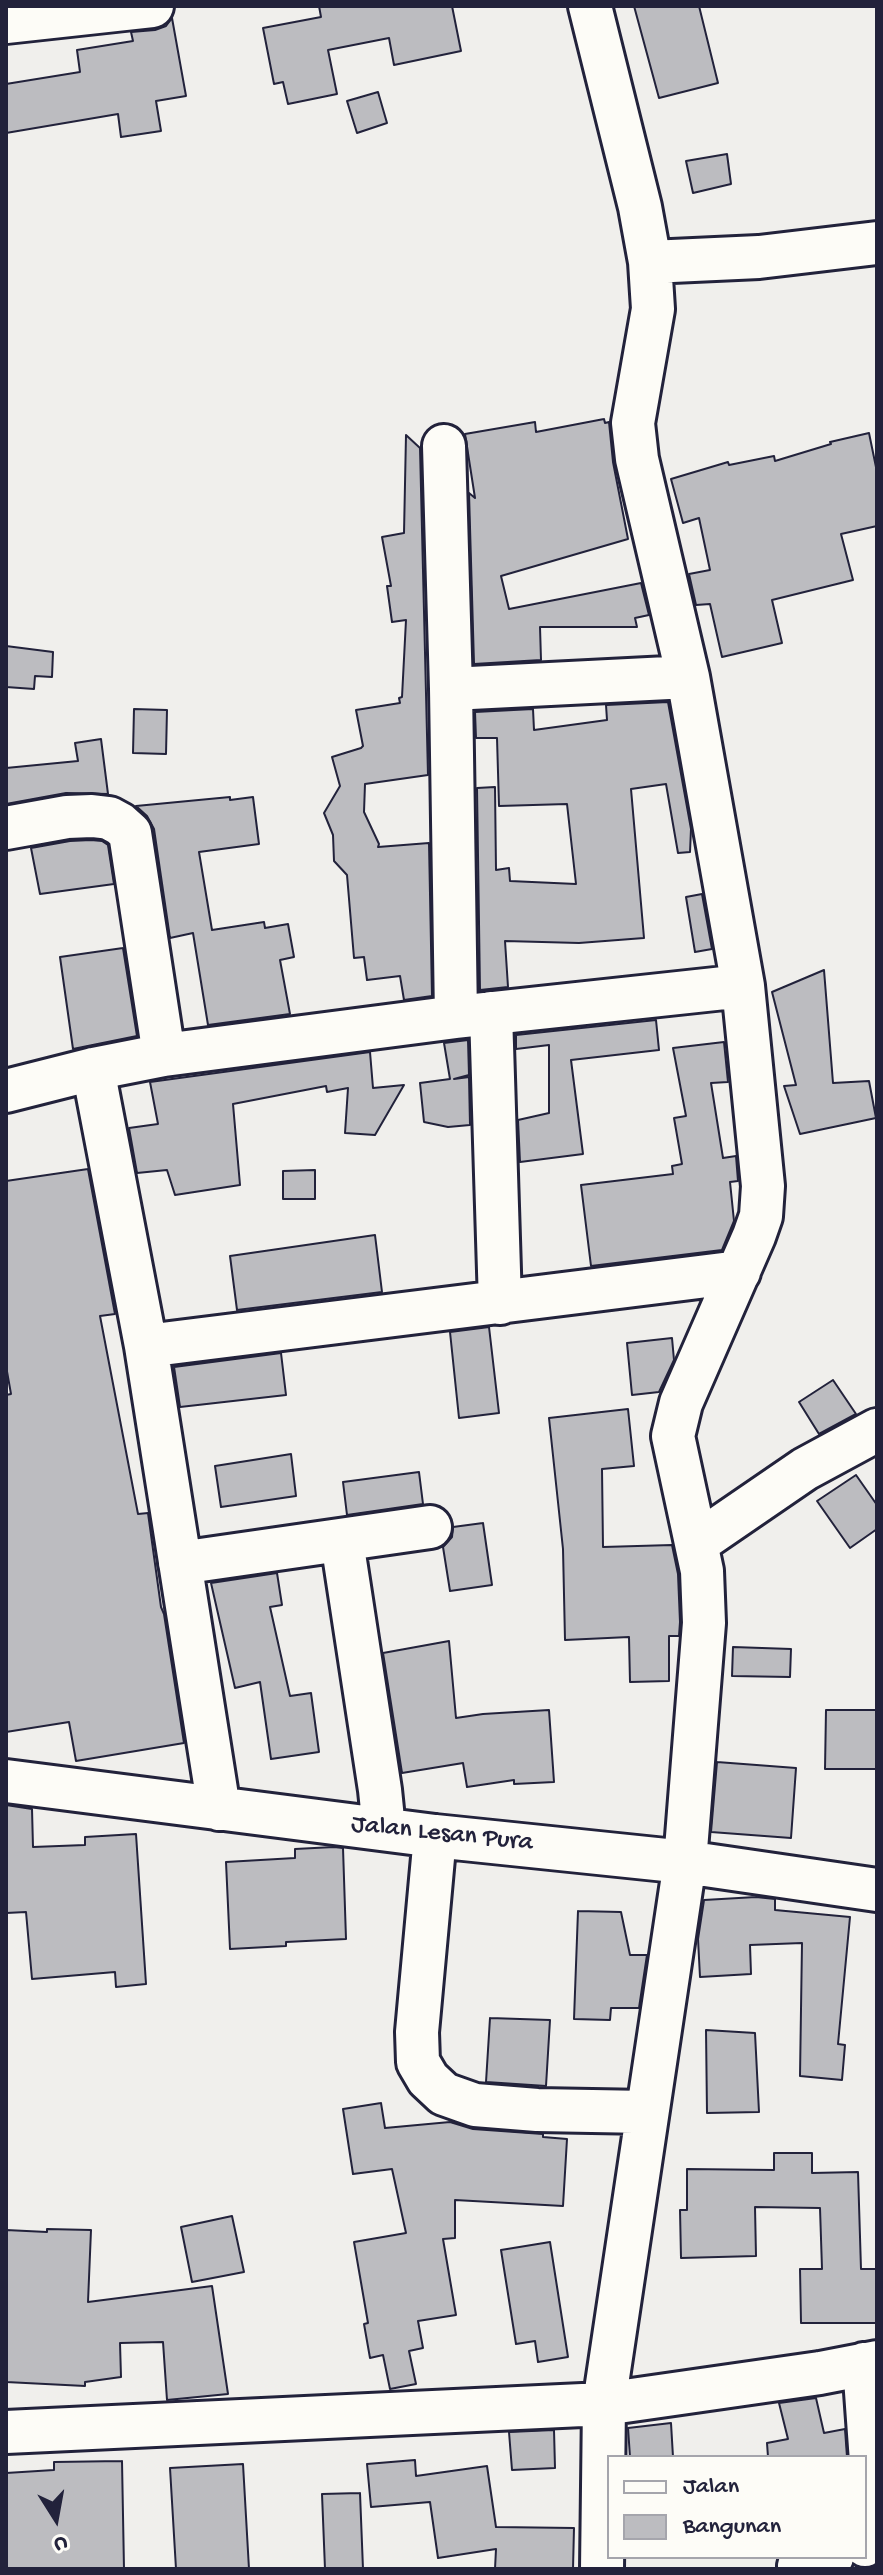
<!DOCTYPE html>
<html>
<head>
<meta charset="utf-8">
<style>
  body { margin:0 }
  #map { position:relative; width:883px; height:2575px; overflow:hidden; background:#f0efec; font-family:"Gochi Hand",sans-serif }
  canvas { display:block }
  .frame { position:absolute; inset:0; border:8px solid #22223b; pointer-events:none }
  .legend { position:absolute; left:607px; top:2455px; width:260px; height:104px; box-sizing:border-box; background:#fdfcf7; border:2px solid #a5a5ac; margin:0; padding:10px 14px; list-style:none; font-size:24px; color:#22223b }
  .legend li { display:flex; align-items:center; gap:16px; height:40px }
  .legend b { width:40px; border:2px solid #a5a5ac }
  .north { position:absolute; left:16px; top:2479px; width:80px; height:80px; -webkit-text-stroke:6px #fdfcf7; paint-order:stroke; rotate:169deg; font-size:22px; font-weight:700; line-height:32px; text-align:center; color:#22223b }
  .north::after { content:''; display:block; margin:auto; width:28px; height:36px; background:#22223b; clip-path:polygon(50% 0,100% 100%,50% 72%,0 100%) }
</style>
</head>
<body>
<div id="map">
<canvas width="883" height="2575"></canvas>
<div class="frame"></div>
<ul class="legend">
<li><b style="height:10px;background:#fdfcf7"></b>Jalan</li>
<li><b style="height:22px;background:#bcbcc0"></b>Bangunan</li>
</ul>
<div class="north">U</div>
</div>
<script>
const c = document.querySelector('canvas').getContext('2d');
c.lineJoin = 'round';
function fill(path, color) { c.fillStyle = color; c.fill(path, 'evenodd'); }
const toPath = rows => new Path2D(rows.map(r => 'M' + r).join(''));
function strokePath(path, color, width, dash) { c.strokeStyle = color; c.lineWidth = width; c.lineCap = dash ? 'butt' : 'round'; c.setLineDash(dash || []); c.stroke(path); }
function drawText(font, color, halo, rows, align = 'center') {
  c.font = font + ' "Gochi Hand",sans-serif'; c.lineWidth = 6; c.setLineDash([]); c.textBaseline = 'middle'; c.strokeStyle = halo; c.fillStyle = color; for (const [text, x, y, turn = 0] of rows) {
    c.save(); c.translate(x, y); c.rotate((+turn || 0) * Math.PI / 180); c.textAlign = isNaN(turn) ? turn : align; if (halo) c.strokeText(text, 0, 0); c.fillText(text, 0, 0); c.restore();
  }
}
const building = toPath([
  [319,6,452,6,461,51,394,65,389,38,328,50,337,94,288,104,283,82,274,84,263,28,321,17,319,6],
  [634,6,699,6,718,83,659,98,634,6],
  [172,18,186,96,156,101,161,131,121,137,118,114,6,133,6,84,80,72,77,50,133,41,131,32,155,30,166,26,172,18],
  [378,92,387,123,357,133,347,101,378,92],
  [727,154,731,184,693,193,686,161,727,154],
  [604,419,605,423,609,422,613,462,628,539,501,576,509,609,641,583,649,615,635,618,637,627,540,627,541,660,474,664,469,493,475,498,465,434,535,422,536,432,604,419],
  [869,433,877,472,877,526,841,534,853,580,772,600,782,643,722,657,710,604,696,605,689,574,710,570,699,518,683,523,671,479,728,462,729,465,774,456,775,461,831,444,830,442,869,433],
  [406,435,420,448,428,775,365,784,364,812,379,844,378,847,429,843,432,996,404,1000,400,976,367,980,364,957,354,958,347,875,334,861,333,835,324,813,340,786,332,757,361,748,363,746,356,710,400,703,399,698,402,697,406,620,392,622,387,586,391,586,382,537,404,533,406,435],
  [6,646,53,652,52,677,35,676,34,689,6,687,6,646],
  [668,702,691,829,690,852,678,853,666,784,631,789,644,938,579,943,505,941,508,987,480,990,477,788,495,787,496,870,509,868,510,881,576,884,567,804,499,806,497,738,476,738,475,712,533,709,534,730,607,720,606,705,668,702],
  [134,709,167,710,166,754,133,753,134,709],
  [101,739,108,794,66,793,6,804,6,768,78,761,75,743,101,739],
  [230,797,230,800,253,797,259,844,199,852,212,930,264,922,265,928,288,924,294,957,280,960,290,1014,208,1025,193,933,170,938,154,829,147,816,136,806,230,797],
  [91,840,102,841,108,845,114,884,40,894,31,848,70,841,91,840],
  [702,894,712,949,695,952,686,897,702,894],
  [123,948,137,1036,73,1049,60,957,123,948],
  [824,970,833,1083,869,1081,876,1118,800,1134,784,1086,796,1085,772,992,824,970],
  [656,1020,659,1050,571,1060,583,1154,520,1162,518,1120,549,1113,549,1045,516,1049,516,1035,656,1020],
  [468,1040,469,1075,454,1079,469,1077,470,1125,448,1127,424,1122,420,1083,450,1079,444,1043,468,1040],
  [724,1042,728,1082,711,1083,723,1158,736,1156,738,1181,730,1182,734,1221,722,1250,591,1266,581,1185,673,1174,672,1166,682,1164,674,1118,686,1116,673,1048,724,1042],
  [370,1052,373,1088,404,1085,375,1135,345,1133,348,1088,327,1092,326,1086,233,1104,240,1185,175,1195,167,1170,137,1173,129,1128,158,1124,150,1082,370,1052],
  [88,1169,115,1314,100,1316,138,1514,148,1513,161,1607,164,1614,184,1743,76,1761,69,1722,6,1732,6,1395,11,1394,6,1366,6,1181,88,1169],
  [315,1170,315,1199,283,1199,283,1171,315,1170],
  [375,1235,382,1292,237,1310,230,1256,375,1235],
  [489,1327,499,1413,459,1418,450,1332,489,1327],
  [672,1338,674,1360,659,1392,632,1395,627,1343,672,1338],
  [281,1353,286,1395,180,1407,174,1367,281,1353],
  [833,1380,856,1414,819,1434,799,1402,833,1380],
  [628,1409,634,1466,602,1469,603,1547,672,1545,678,1574,680,1622,679,1636,669,1636,669,1681,630,1682,629,1637,565,1640,563,1549,549,1418,628,1409],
  [291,1454,296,1496,221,1507,215,1466,291,1454],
  [419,1472,423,1504,347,1515,343,1482,419,1472],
  [856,1475,877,1505,877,1529,850,1548,817,1501,856,1475],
  [483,1523,492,1585,450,1591,443,1547,452,1537,453,1527,483,1523],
  [277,1573,282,1605,270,1607,290,1696,311,1693,319,1752,271,1759,260,1682,235,1688,211,1583,277,1573],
  [449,1641,456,1718,483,1714,549,1710,554,1782,514,1784,514,1780,467,1787,463,1763,402,1773,383,1653,449,1641],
  [733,1647,791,1649,790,1677,732,1676,733,1647],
  [826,1710,877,1710,877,1769,825,1769,826,1710],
  [717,1762,796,1768,791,1838,711,1832,717,1762],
  [6,1805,32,1809,33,1847,85,1845,85,1837,136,1834,146,1984,116,1987,115,1972,32,1979,26,1912,6,1913,6,1805],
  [334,1847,343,1848,346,1939,286,1942,286,1946,230,1949,226,1862,295,1858,295,1849,334,1847],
  [756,1897,775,1899,775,1910,850,1917,838,2044,845,2045,842,2080,800,2076,802,1943,750,1945,751,1974,700,1977,698,1939,704,1900,756,1897],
  [578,1911,621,1912,630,1955,647,1955,639,2008,611,2008,610,2020,574,2019,578,1911],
  [490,2018,550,2020,546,2086,486,2082,490,2018],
  [706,2030,755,2033,759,2112,707,2113,706,2030],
  [381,2103,385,2128,450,2122,473,2129,543,2134,543,2137,567,2139,563,2206,455,2200,455,2238,443,2239,456,2315,418,2321,423,2348,409,2351,416,2384,390,2389,383,2355,370,2358,364,2324,368,2323,354,2242,406,2233,392,2169,353,2174,343,2109,381,2103],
  [774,2153,812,2153,812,2173,858,2172,861,2269,877,2269,876,2323,801,2323,800,2269,822,2269,820,2208,755,2207,756,2256,681,2258,680,2210,687,2210,687,2169,774,2170,774,2153],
  [232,2216,244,2272,192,2282,181,2227,232,2216],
  [47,2229,91,2230,88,2302,212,2286,228,2394,167,2400,163,2342,120,2343,121,2377,85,2382,85,2386,6,2382,6,2230,47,2232,47,2229],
  [550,2242,568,2357,538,2362,535,2341,516,2344,501,2250,550,2242],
  [816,2398,824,2433,845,2429,847,2457,768,2457,767,2443,788,2439,779,2403,816,2398],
  [671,2423,673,2457,630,2457,628,2428,671,2423],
  [554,2430,555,2468,512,2470,509,2432,554,2430],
  [415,2460,416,2476,487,2466,496,2527,574,2528,573,2569,495,2569,496,2549,438,2558,430,2502,371,2507,367,2464,415,2460],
  [122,2461,124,2569,6,2569,6,2473,54,2470,54,2462,122,2461],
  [243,2464,249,2569,176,2569,170,2468,243,2464],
  [360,2493,363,2569,325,2569,322,2494,360,2493]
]);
fill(building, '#bcbcc0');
strokePath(building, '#22223b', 2);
const minor = toPath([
  [590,6,640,207,650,262,653,309,633,423,637,459,688,677,743,986,763,1186,761,1216,754,1236,681,1403,673,1436,702,1571,704,1623,685,1862,604,2404,602,2569],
  [6,22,152,6],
  [650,262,759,257,877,243],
  [444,446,451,689,456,1017],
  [451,689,688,677],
  [6,828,67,817,92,816,109,818,120,824,130,833,164,1055],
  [491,1013,500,1303],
  [93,1069,146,1346,219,1809],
  [6,1091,93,1069,164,1055,456,1017,743,986],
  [146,1346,739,1272],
  [342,1541,380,1790,384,1829],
  [697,1543,805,1469,877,1430],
  [180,1563,430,1527],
  [6,1781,435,1836,685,1862,877,1890],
  [435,1836,417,2032,418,2062,428,2079,444,2094,475,2105,537,2110,647,2112],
  [864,2364,875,2517,874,2536,865,2545],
  [6,2432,604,2404,820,2373,877,2362],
  [799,2566,832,2557]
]);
strokePath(minor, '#22223b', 48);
strokePath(minor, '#fdfcf7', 42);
drawText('26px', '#22223b', '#fdfcf7', [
  ["Jalan Lesan Pura",442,1835,6]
]);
</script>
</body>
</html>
